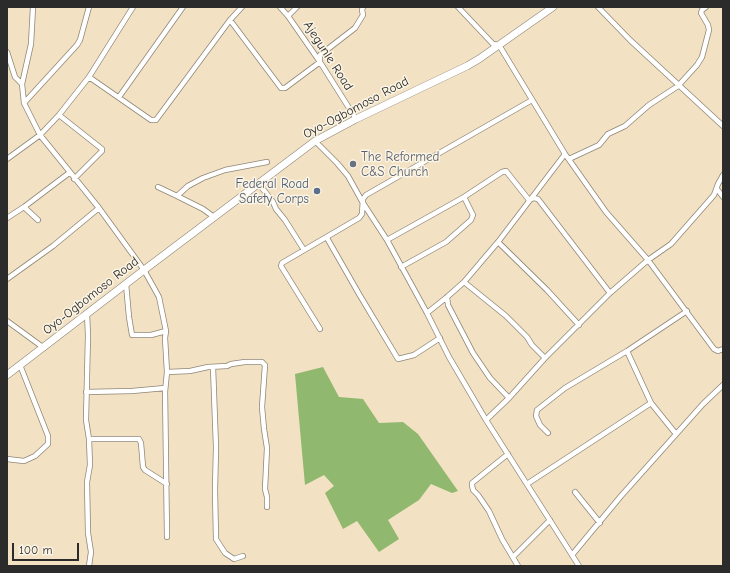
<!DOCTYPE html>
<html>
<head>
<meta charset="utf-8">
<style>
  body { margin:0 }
  #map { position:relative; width:730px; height:573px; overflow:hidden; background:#f2e1c3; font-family:"Comic Neue",sans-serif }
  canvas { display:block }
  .frame { position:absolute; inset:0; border:8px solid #2b2b2b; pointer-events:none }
  .scale { position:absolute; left:12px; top:543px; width:67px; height:18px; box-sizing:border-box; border:2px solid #2b2b2b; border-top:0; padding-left:5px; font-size:12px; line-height:14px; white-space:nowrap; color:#2b2b2b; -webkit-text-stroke:3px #fcf5e5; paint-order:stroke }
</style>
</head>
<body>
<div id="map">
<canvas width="730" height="573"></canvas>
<div class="frame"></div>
<div class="scale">100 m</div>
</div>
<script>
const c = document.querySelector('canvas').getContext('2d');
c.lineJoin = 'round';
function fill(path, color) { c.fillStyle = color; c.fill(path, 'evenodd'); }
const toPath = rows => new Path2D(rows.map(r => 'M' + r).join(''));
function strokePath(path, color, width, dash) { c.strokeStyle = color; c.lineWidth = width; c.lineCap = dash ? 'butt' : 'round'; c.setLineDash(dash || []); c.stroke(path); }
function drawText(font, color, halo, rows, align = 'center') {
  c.font = font + ' "Comic Neue",sans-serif'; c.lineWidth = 3; c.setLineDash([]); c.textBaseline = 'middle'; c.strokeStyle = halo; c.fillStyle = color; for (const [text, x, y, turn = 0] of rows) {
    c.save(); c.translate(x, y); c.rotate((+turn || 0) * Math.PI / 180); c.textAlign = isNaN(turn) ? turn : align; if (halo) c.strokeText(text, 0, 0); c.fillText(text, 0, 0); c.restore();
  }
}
fill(toPath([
  [323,367,339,397,363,399,379,423,403,422,418,434,458,491,452,493,431,484,419,500,388,520,399,539,379,552,357,521,343,529,325,493,334,486,324,475,305,485,295,374]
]), '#90b86e');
const minor = toPath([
  [33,7,31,44,22,84,24,103,40,135,99,208,144,270,159,297,166,331,165,338,167,372,165,392],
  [280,7,288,16,320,62,356,119],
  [458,7,493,44,499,45,565,154,606,212,648,260,714,349,718,351,723,349],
  [598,7,630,40,723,126],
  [288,16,297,7],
  [230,20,281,88,285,88,320,62,320,55,355,28,363,15,362,10,363,7],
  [7,52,15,77,22,84],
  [89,77,151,120,156,120,230,20,242,7],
  [119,97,183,7],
  [24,103,77,45,80,40,89,7],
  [59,115,102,149,102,151,74,179],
  [315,141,337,163,348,176,363,203,387,240,427,313,449,357,486,420,579,566],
  [7,159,40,135,59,115,89,77,133,7],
  [569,159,599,145,608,134,625,126,649,105,678,86,697,65,702,57,709,30,708,25,701,13,702,10,706,7],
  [259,184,273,202,276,209,285,220,304,250],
  [158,187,177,196,188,186,203,178,225,170,267,162],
  [717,189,723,197],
  [177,196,203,209,214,217],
  [24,207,38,220],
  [7,218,24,207,69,173],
  [327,238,359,294,398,359,414,355,440,338],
  [387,240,464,197,502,172,506,171,529,200,534,198,538,199,610,293],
  [498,242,547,290,579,325],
  [401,267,446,242,471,220,473,215,464,197],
  [7,279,53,246,99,208],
  [464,282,506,316,527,337,532,345,545,358],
  [126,284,129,317,132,335,151,335,166,331],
  [447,297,448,305,473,353,490,378,509,398],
  [427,313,447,297,464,282,498,242,565,154],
  [87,314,88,335,86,420,89,439,90,465,87,482,88,533,91,552,89,566],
  [7,321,44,348],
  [320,329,281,266,282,263,359,218,362,214,363,199,366,195,532,100],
  [627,351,651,403,676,434],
  [213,367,216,447,215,490,216,539,225,553,234,559,243,556],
  [167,372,190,371,208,367,227,366,231,364,245,362,262,362,265,365,262,407,264,429,267,448,265,489,267,497,267,507],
  [86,392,132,391,165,388,167,537],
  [486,420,509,398,545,358,610,293,648,260,671,244,714,195,718,184,723,175],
  [548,433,540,425,536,416,537,410,565,388,627,351,687,311],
  [89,439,139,439,141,443,143,467,145,470,167,484],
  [508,454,472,483,472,485,473,490,478,495,489,511,502,539,518,566],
  [7,459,24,461,35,456,48,444,48,436,20,365],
  [527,484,651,403],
  [575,492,600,523],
  [572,555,621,496,703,404,723,385],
  [513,557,550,520]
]);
const highway = toPath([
  [7,375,144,270,315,141,356,119,467,66,479,59,553,7]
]);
strokePath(minor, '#8e8677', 6);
strokePath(highway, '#8e8677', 8);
strokePath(minor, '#fff', 4.5);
strokePath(highway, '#fff', 7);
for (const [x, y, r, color] of [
  [353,164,4,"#6b7280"],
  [317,191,4,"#5c6f8a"]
]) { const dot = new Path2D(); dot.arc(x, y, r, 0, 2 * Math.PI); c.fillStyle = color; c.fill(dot); strokePath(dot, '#fcf5e5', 1.5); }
drawText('13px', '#2b2b2b', '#fcf5e5', [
  ["Ajegunle Road",328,56,57],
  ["Oyo-Ogbomoso Road",356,108,-28],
  ["Oyo-Ogbomoso Road",91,296,-38]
]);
drawText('13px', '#5b616d', '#fcf5e5', [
  ["The Reformed",361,157],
  ["C&S Church",361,172]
], 'left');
drawText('13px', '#4e5e75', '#fcf5e5', [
  ["Federal Road",309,184],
  ["Safety Corps",309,199]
], 'right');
</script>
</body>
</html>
